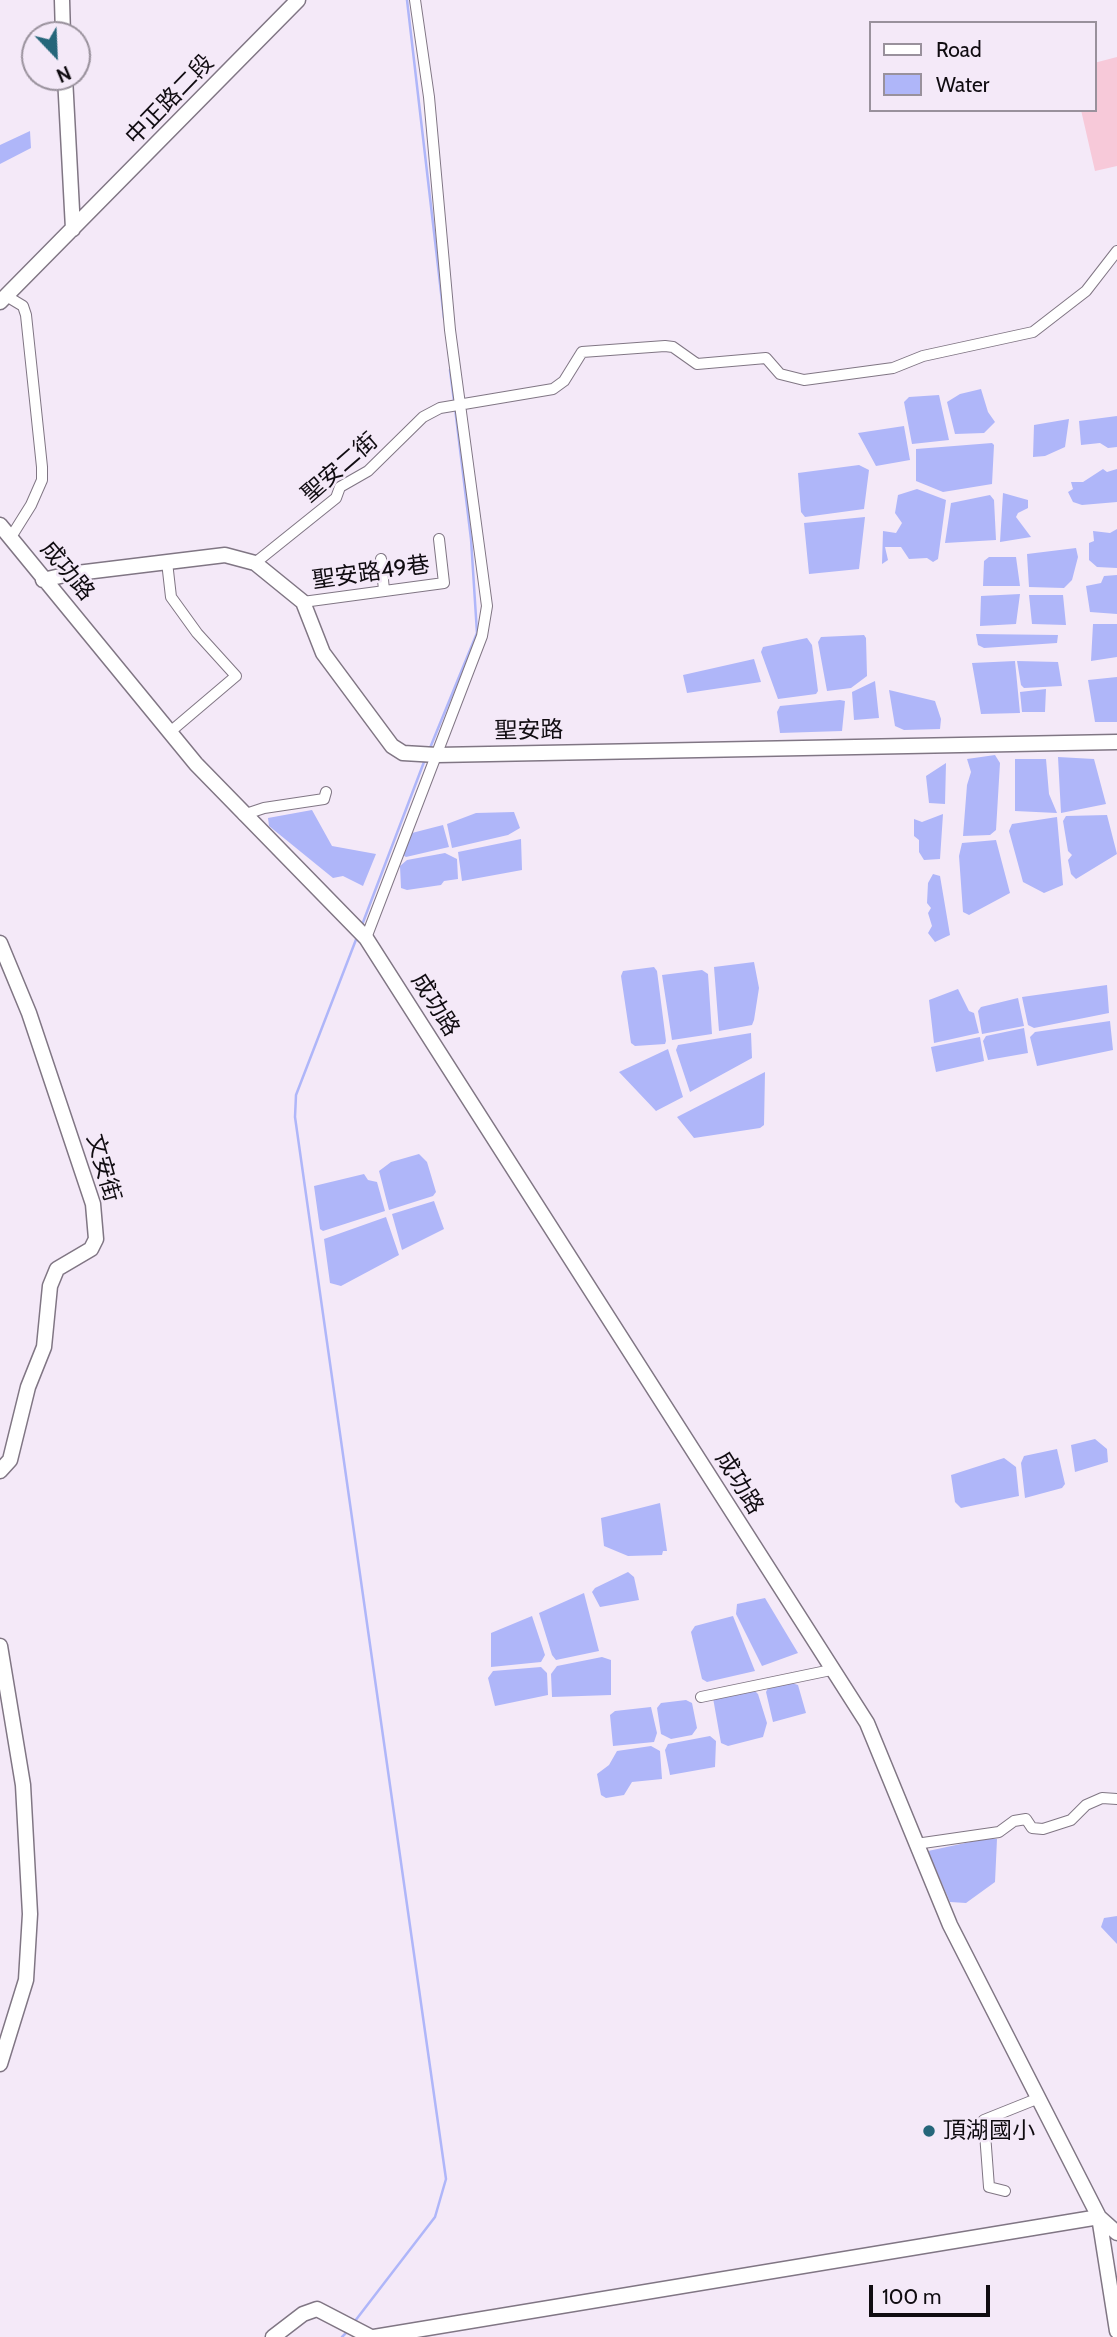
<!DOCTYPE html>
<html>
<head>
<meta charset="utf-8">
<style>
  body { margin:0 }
  #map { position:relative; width:1117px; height:2337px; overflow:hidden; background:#f4e9f8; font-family:Cabin,sans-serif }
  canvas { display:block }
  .legend { position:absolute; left:869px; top:21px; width:228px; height:91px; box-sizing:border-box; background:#f4e9f8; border:2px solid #99919c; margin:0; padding:9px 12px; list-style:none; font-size:21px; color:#100c11 }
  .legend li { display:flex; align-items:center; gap:14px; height:35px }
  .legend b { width:35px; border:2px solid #99919c }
  .north { position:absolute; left:21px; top:21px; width:70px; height:70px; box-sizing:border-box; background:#f4e9f8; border:2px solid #99919c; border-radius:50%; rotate:157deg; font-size:19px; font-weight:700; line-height:28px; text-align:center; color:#100c11 }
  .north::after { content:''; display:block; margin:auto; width:24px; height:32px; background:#25667a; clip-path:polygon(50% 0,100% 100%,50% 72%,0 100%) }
  .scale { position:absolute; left:869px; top:2285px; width:121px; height:32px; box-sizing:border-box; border:4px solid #100c11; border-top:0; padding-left:9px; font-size:21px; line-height:24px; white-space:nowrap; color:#100c11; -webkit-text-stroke:5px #f4e9f8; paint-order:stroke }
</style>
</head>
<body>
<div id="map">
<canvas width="1117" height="2337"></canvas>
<ul class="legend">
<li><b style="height:9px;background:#fff"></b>Road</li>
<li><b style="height:19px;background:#afb6f9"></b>Water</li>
</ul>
<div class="north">N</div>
<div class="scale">100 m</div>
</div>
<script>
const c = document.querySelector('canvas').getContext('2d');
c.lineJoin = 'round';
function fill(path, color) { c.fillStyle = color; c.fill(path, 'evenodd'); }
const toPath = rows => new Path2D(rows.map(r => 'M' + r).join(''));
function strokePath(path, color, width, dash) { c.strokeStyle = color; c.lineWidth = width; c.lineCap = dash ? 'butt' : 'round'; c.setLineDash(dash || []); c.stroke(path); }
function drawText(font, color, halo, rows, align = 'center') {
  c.font = font + ' Cabin,"Noto Sans TC",sans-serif'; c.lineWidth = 5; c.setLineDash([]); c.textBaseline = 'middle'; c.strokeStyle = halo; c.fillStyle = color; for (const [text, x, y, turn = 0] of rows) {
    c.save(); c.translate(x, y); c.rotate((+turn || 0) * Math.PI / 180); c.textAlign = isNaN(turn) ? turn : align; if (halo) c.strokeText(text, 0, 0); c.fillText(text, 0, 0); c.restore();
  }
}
fill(toPath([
  [1117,57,1117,166,1095,171,1081,110,1094,110,1094,63]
]), '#f7c9d9');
fill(toPath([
  [30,131,31,148,0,164,0,145],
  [981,389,988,412,995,422,984,433,955,434,947,402,960,394],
  [939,395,949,440,912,444,904,402,909,397],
  [1117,416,1117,447,1108,448,1100,443,1081,445,1079,421],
  [1069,419,1065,447,1045,456,1033,457,1034,425],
  [904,426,910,460,876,466,858,433],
  [992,443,994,445,992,484,943,492,916,481,916,449],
  [859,465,869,470,864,509,805,517,801,512,798,473],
  [1103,469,1107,472,1117,469,1117,502,1082,505,1073,502,1068,492,1073,489,1071,482,1083,482],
  [917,489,946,500,938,559,933,562,927,558,909,559,901,547,885,547,888,560,882,564,883,531,896,533,902,523,895,513,898,495],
  [1003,493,1028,500,1028,508,1018,513,1016,517,1031,537,1000,542],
  [990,495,994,500,996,540,945,543,951,503],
  [865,517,859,569,809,574,804,523],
  [1117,529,1117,568,1097,567,1089,560,1089,543,1094,541,1093,531,1110,533],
  [1076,548,1078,557,1072,580,1064,588,1029,587,1027,554],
  [989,557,1016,557,1020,586,983,586,984,561],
  [1117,575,1117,614,1090,612,1086,586,1101,583,1104,576],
  [1020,594,1016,624,980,626,981,596],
  [1029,595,1063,595,1066,625,1032,624],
  [1093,624,1117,624,1117,657,1091,661],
  [976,634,1058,635,1057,643,984,648,978,645],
  [864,635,866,638,867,676,851,688,827,691,818,642,821,637],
  [807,638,812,645,818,691,816,694,778,699,761,652,763,647],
  [754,659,761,682,687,693,683,675],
  [1015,661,1020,713,981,714,972,663],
  [1017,661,1058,662,1062,686,1024,688,1021,685],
  [1117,677,1117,722,1095,722,1088,680],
  [875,681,879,718,854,720,852,692],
  [1046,689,1045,712,1022,712,1020,692],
  [889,690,935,701,941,719,940,729,904,730,895,726],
  [840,700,845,701,842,731,780,733,777,712,780,706],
  [995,755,1000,763,996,830,990,835,963,836,967,785,971,772,967,759],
  [1058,757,1094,759,1106,804,1061,813],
  [1015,759,1046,759,1049,794,1057,813,1015,811],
  [946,763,945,804,929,803,926,776],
  [312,810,332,846,376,854,363,886,343,876,333,878,269,826,268,818],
  [514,812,520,828,508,835,452,848,447,824,476,813],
  [943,814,940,859,924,860,919,852,919,840,914,836,914,819,922,822],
  [1107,815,1117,854,1076,879,1071,874,1068,860,1072,855,1068,851,1063,821,1066,816],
  [1057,817,1063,885,1044,893,1023,882,1009,831,1012,824],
  [443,825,449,847,406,857,401,854,408,834],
  [521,839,522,870,462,881,458,852],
  [996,840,1010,893,969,915,963,912,959,856,962,843],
  [445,853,457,859,458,879,444,881,441,885,407,890,401,888,400,866,407,860],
  [933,874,940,876,950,935,935,942,928,933,932,926,928,913,931,908,927,903,928,883],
  [754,962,759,988,754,1020,752,1025,719,1031,714,967],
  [654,967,657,971,666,1041,665,1044,635,1046,631,1043,621,976,623,971],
  [702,970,708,974,712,1034,672,1040,662,975],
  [1107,985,1109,1013,1034,1028,1028,1025,1022,997],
  [958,989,969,1011,974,1013,979,1033,934,1043,929,1000],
  [1018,998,1024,1026,982,1034,978,1011,981,1007],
  [1110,1021,1113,1050,1037,1066,1030,1037,1035,1032],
  [1024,1028,1028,1053,988,1060,983,1041,986,1036],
  [751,1033,752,1058,690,1092,676,1050,678,1045],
  [980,1037,984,1061,936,1072,931,1047],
  [668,1049,683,1097,656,1111,619,1072],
  [765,1072,764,1125,760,1128,694,1138,677,1117],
  [419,1154,427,1162,436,1192,433,1196,389,1210,379,1171,391,1162],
  [364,1174,368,1180,377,1182,385,1211,323,1231,320,1229,314,1186],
  [434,1201,444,1229,402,1250,392,1214],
  [386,1217,399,1255,341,1286,330,1283,324,1239],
  [1095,1439,1107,1449,1108,1462,1075,1472,1071,1445],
  [1057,1449,1065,1484,1062,1488,1025,1498,1021,1463,1024,1456],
  [1004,1458,1016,1467,1019,1496,961,1508,955,1502,951,1475],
  [660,1503,667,1551,663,1551,662,1555,628,1556,604,1546,601,1518],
  [628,1572,634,1577,639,1600,600,1607,592,1592,595,1588],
  [584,1593,599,1651,556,1660,552,1655,539,1613],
  [765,1598,798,1653,762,1666,736,1614,737,1604],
  [532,1616,545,1655,541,1662,491,1667,491,1633],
  [733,1616,755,1671,707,1682,702,1679,691,1632,695,1626],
  [602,1657,611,1660,611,1695,552,1697,551,1674,557,1666],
  [541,1667,547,1673,548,1695,495,1706,488,1678,493,1671],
  [789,1682,798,1685,806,1713,773,1722,766,1692,768,1688],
  [753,1689,758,1694,767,1723,763,1737,728,1746,721,1743,713,1698],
  [686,1700,692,1703,697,1728,692,1735,671,1739,661,1734,657,1708,661,1703],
  [651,1707,657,1733,654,1742,613,1746,610,1715,615,1711],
  [710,1736,716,1741,715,1767,670,1775,665,1750,668,1744],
  [651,1746,660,1751,662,1779,632,1782,624,1795,606,1798,601,1795,597,1774,609,1765,617,1751],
  [984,1839,997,1839,995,1882,966,1903,950,1902,928,1851],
  [1117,1916,1117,1944,1101,1927,1104,1918]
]), '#afb6f9');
strokePath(toPath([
  [407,0,444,318],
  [450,370,454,401],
  [430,748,477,633,471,539,455,408],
  [362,925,424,762],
  [355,2321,435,2217,446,2179,295,1117,296,1095,357,937],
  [342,2337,346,2333]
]), '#afb6f9', 2.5);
const street = toPath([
  [8,297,23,306,26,315,42,467,42,480,31,505,11,537],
  [381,559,384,590],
  [167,562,171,597,197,633,236,676,170,732],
  [255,563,336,498,340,487,368,471,423,417,440,408,553,389,564,381,582,352,665,346,673,347,697,364,766,358,780,374,804,380,893,368,923,356,1033,332,1086,291,1117,251],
  [303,602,444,583,439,539],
  [243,815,264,808,324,799,326,792],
  [366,938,482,636,487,606,450,330,429,97,415,0],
  [701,1697,831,1670],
  [916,1844,999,1832,1014,1821,1026,1819,1032,1828,1043,1829,1071,1820,1086,1805,1102,1798,1117,1799],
  [1005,2191,989,2187,984,2120,1039,2098]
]);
const secondary = toPath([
  [62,0,63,35],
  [65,77,73,229],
  [0,302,298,0],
  [0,525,196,764,366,938,867,1723,950,1925,1099,2217,1117,2233],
  [43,580,69,574,225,555,255,563,303,602,323,653,392,746,403,753,437,755,1117,742],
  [0,943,29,1013,93,1204,96,1239,91,1249,57,1269,50,1286,44,1347,28,1387,10,1460,0,1471],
  [0,1646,23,1785,30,1914,26,1980,0,2064],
  [273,2337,303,2314,317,2309,371,2337],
  [374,2337,1099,2217,1117,2331]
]);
strokePath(street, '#807684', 12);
strokePath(secondary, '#807684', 17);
strokePath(street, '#fff', 10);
strokePath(secondary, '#fff', 14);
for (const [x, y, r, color] of [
  [929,2131,7,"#25667a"]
]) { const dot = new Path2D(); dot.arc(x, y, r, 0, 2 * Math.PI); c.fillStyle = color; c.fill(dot); strokePath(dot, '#f4e9f8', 2.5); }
drawText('23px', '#100c11', '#f4e9f8', [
  ["中正路二段",170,100,-46],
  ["聖安二街",340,468,-41],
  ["成功路",67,571,50],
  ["聖安路49巷",371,573,-8],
  ["聖安路",529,731,-1],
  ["成功路",435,1005,58],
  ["文安街",103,1168,74],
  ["成功路",739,1483,58]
]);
drawText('23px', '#100c11', '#f4e9f8', [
  ["頂湖國小",943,2131]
], 'left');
</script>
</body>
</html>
